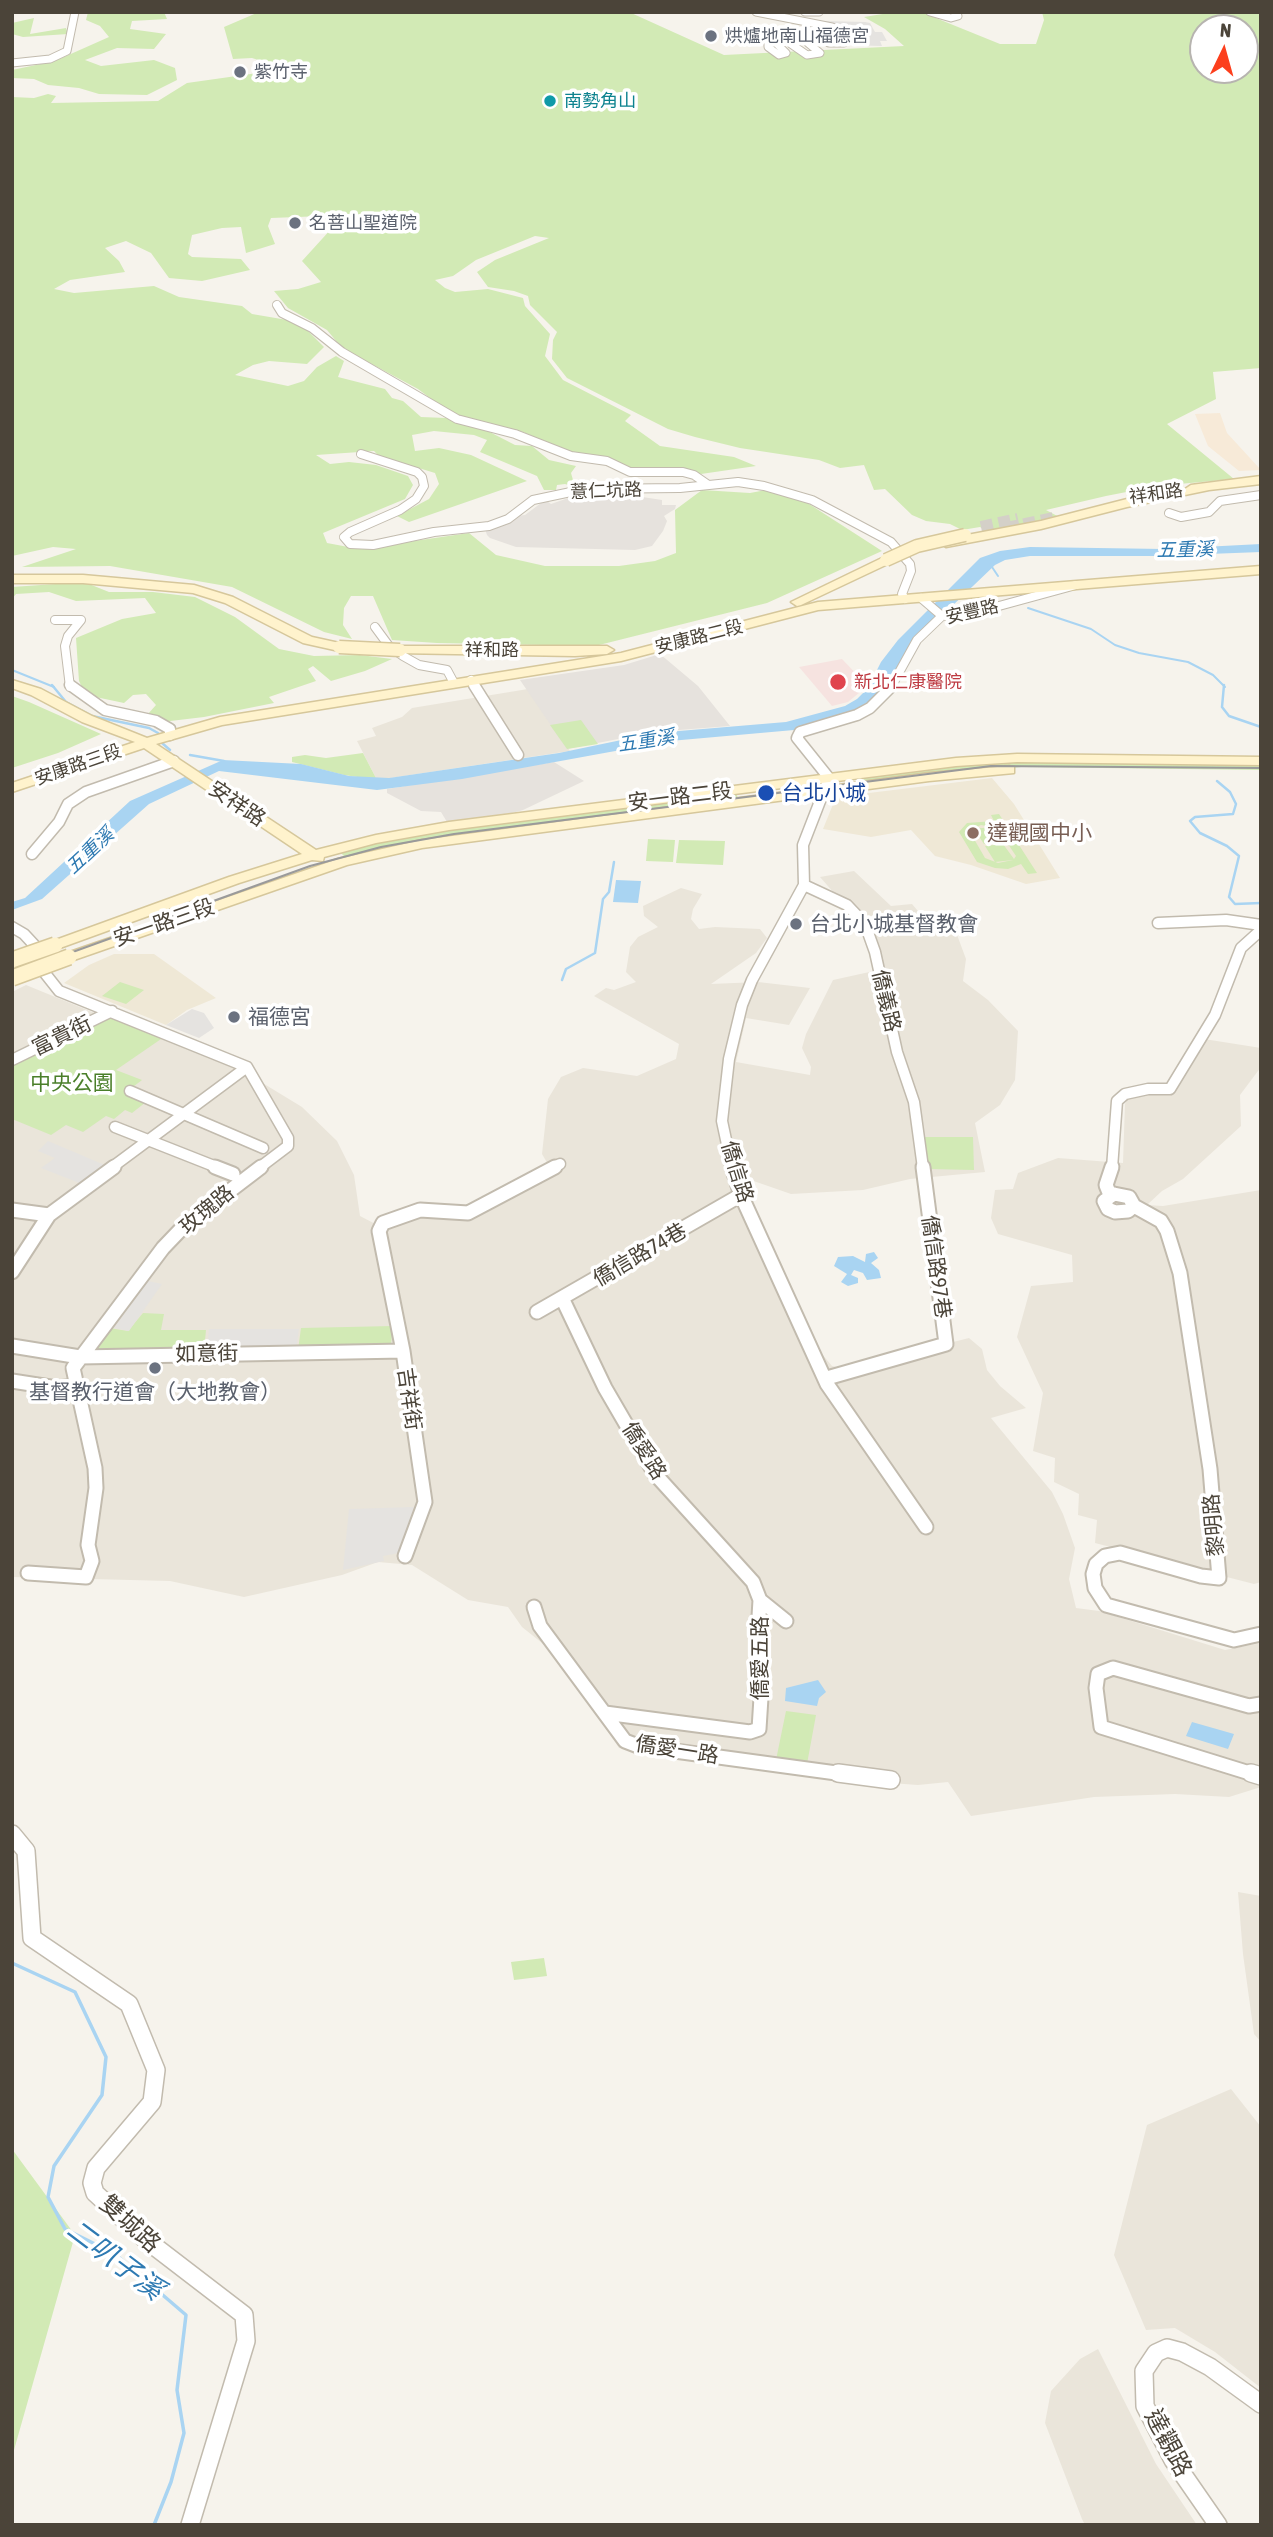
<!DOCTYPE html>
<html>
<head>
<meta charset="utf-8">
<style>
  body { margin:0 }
  #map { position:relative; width:1273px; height:2537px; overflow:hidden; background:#f6f3ec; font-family:"Asap Condensed",sans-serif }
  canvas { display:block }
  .frame { position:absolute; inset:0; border:14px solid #4b4439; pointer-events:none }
  .north { position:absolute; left:1189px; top:14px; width:70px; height:70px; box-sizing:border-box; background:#fff; border:2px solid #b7b4b0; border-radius:50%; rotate:5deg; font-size:19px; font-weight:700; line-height:28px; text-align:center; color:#4b4439 }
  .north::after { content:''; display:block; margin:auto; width:24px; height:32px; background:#fc3f1d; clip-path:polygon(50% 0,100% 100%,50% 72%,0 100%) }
</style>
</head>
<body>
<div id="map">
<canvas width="1273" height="2537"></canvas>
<div class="frame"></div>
<div class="north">N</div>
</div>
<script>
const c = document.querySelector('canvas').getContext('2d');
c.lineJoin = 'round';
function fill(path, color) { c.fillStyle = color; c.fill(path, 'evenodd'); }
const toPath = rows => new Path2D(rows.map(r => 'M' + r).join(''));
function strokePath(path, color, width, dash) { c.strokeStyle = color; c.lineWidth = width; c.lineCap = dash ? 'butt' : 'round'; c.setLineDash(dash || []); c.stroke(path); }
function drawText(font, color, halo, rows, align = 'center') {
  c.font = font + ' "Asap Condensed","Noto Sans TC",sans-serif'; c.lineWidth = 7; c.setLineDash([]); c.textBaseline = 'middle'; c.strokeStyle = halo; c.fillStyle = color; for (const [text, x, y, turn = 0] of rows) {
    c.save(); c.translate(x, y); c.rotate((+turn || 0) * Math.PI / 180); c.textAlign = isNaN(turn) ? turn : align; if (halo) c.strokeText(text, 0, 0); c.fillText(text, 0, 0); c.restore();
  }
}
fill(toPath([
  [528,689,570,751,377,780,357,741,376,736,372,728,402,717,412,708],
  [854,871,891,906,912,904,929,924,953,924,966,959,963,981,988,1000,1018,1031,1015,1080,1000,1105,975,1123,985,1172,910,1179,863,1190,791,1194,745,1178,745,1190,762,1225,796,1317,816,1347,832,1366,846,1369,969,1338,982,1349,987,1370,1000,1386,1026,1408,991,1418,1052,1492,1063,1514,1075,1548,1069,1579,1076,1608,1099,1611,1225,1650,1261,1643,1261,1787,1229,1797,1175,1794,1094,1797,971,1816,948,1782,918,1785,863,1781,619,1748,557,1655,522,1627,508,1607,468,1600,412,1565,378,1562,342,1575,244,1597,170,1581,12,1577,12,992,26,985,92,1012,112,1016,233,1065,302,1107,337,1141,354,1175,360,1216,385,1229,416,1213,479,1214,553,1173,542,1154,548,1099,561,1077,583,1068,637,1076,676,1059,679,1044,594,996,606,988,614,990,636,982,626,972,630,947,638,937,658,927,644,916,643,906,681,888,702,894,693,909,691,919,699,929,715,927,760,929,767,938,756,953,711,984,758,982,810,988,789,1025,746,1018,736,1062,810,1075,811,1067,802,1048,806,1034,833,980,874,971,862,925,820,877],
  [1204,1039,1261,1048,1261,1067,1240,1095,1241,1126,1183,1179,1162,1191,1147,1205,1163,1206,1261,1190,1261,1582,1254,1584,1095,1543,1097,1520,1078,1515,1079,1494,1054,1482,1055,1458,1033,1451,1043,1393,1017,1337,1031,1286,1073,1282,1072,1255,998,1234,991,1218,995,1190,1013,1189,1018,1173,1058,1158,1123,1163,1125,1104,1129,1097,1174,1092],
  [1238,1892,1261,1896,1261,2042,1254,2034,1243,1954],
  [1231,2089,1261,2127,1261,2388,1215,2352,1175,2328,1146,2330,1114,2255,1147,2125],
  [1098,2349,1156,2464,1197,2525,1085,2525,1082,2519,1045,2423,1051,2391,1080,2359]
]), '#eae5da');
fill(toPath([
  [1220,413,1227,433,1261,470,1239,471,1208,446,1195,414]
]), '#f7ead8');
fill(toPath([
  [577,495,629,495,662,500,662,505,676,505,675,509,664,516,667,521,663,531,652,546,635,550,516,547,490,538,487,535,485,529,516,516,525,515,541,503,547,501,551,504],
  [660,654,698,686,730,726,654,732,567,749,520,680,624,665],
  [554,762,584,781,523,810,512,813,447,822,441,812,421,811,387,793,387,789]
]), '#e6e2dd');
fill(toPath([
  [992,778,1014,804,1060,878,1026,884,971,865,935,856,911,830,871,837,823,829,836,797],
  [114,954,154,954,216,998,187,1010,166,1025,64,983,89,965]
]), '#efe8d6');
fill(toPath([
  [842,659,866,684,865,688,848,702,832,706,799,667]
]), '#f6e3e0');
fill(toPath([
  [88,12,164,12,167,19,132,21,130,29,166,34,154,49,117,48,85,60,101,66,154,60,175,68,177,80,147,95,99,94,79,88,48,85,34,79,12,78,12,70,55,61,109,37,100,26,86,20],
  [259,12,629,12,724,55,904,46,885,29,864,17,895,12,921,12,1000,44,1036,44,1044,20,1042,12,1261,12,1261,368,1213,372,1216,399,1167,424,1234,479,1157,486,1106,496,1046,510,1061,518,992,534,980,527,962,530,950,524,926,521,912,515,885,489,874,490,864,465,840,468,819,460,740,448,695,437,668,429,567,378,552,359,553,340,557,332,530,305,528,296,514,291,488,287,477,272,495,260,549,238,535,236,476,260,453,276,435,280,445,288,455,292,488,289,523,298,525,306,550,334,545,356,563,380,631,415,625,421,660,446,734,457,756,466,701,474,691,470,638,469,574,454,523,432,450,413,418,389,342,348,327,330,288,308,274,291,298,289,321,282,302,261,332,228,323,216,271,218,268,226,275,244,246,253,241,227,222,228,192,235,188,254,192,257,241,259,250,270,202,281,169,278,151,253,126,241,105,248,119,261,125,272,70,280,54,289,74,293,154,286,179,297,242,306,252,314,299,322,324,347,307,364,269,361,253,365,235,375,288,386,304,381,317,367,336,356,344,361,338,377,385,389,392,398,403,401,421,417,446,418,480,427,515,445,532,446,549,460,576,466,571,473,575,487,565,484,557,485,556,490,544,490,537,476,480,452,487,440,474,435,434,431,412,435,415,451,439,448,471,455,527,481,409,522,397,516,429,499,439,484,435,473,379,456,374,451,316,455,330,464,349,462,376,465,408,476,413,485,405,499,323,533,327,543,359,549,469,533,496,555,545,566,619,566,655,561,676,553,675,510,702,490,750,493,766,490,806,502,882,551,767,603,595,646,437,643,392,640,373,596,351,596,344,608,343,625,352,639,324,632,232,587,110,566,22,567,76,549,53,547,12,556,12,97,34,98,48,94,56,96,51,103,158,101,187,83,286,69,252,58,233,59,224,27],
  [1203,28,1245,28,1245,70,1203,70],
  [34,18,30,34,66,28,68,34,23,37,12,34,12,23],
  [84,582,109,592,153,592,195,597,235,617,279,649,314,656,360,655,392,659,365,671,331,681,313,666,308,669,316,681,269,697,274,703,204,717,162,722,147,715,156,705,146,694,133,695,124,703,86,695,79,681,76,638,122,619,156,613,145,598,76,601,49,592,16,594,12,599,12,587],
  [12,696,29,702,101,734,58,753,12,768],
  [581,720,598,744,567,749,550,725],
  [363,753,377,780,344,775,292,762,292,757,305,755,326,758],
  [989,761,1261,763,1261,770,1021,767,859,784,855,778],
  [736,793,738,798,346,858,339,851,450,829],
  [999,814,1037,873,1028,874,1021,864,1008,869,995,868,977,862,959,832,967,823,994,821,991,815],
  [981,825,991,827,974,829,984,844,1002,842,992,827,998,829,1016,856,1014,859,1003,844,985,846,995,862,1013,860,998,863,985,858,970,832,972,829],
  [648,839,675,840,673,862,646,861],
  [679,840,725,841,723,865,676,863],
  [120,982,144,990,126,1004,102,996],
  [111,1017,164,1037,116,1070,142,1080,125,1093,146,1102,132,1113,125,1110,114,1119,106,1116,83,1132,66,1125,51,1135,12,1119,12,1064],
  [924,1137,973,1137,974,1170,929,1169],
  [143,1313,164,1314,161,1330,206,1330,204,1351,97,1352,96,1345,109,1328,128,1331],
  [393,1326,391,1344,387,1346,298,1350,301,1328],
  [786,1711,816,1715,807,1764,776,1760],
  [544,1958,547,1976,514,1980,511,1962],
  [12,2149,75,2235,12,2457]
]), '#d2eab5');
fill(toPath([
  [750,12,823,21,865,22,870,23,875,32,882,32,887,41,880,41,882,46,842,45,832,42,833,32,829,29],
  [192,1009,204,1013,214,1028,199,1038,166,1025],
  [48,1141,107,1166,82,1184,41,1168,55,1158,38,1151],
  [148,1281,162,1284,129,1331,114,1328],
  [209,1329,299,1329,296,1350,207,1351],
  [414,1507,399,1553,383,1556,384,1561,343,1570,349,1509]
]), '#e5e3e0');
fill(toPath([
  [1261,544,1261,552,1156,556,1030,556,1005,560,995,565,951,607,936,616,912,641,884,690,873,701,856,712,794,730,670,741,462,779,377,790,219,771,149,804,42,899,12,910,12,902,25,898,130,801,223,760,301,764,349,776,389,778,559,753,655,733,786,722,845,706,857,699,868,688,881,662,898,640,980,558,1000,551,1030,547,1164,549],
  [616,880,641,881,638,903,613,902],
  [874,1252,878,1258,871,1263,879,1270,881,1278,867,1280,863,1273,854,1270,851,1275,858,1278,858,1283,848,1286,841,1282,847,1274,834,1266,838,1257,853,1256,865,1262,866,1254],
  [818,1680,826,1692,819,1698,817,1706,785,1701,786,1688],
  [1192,1722,1234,1734,1228,1749,1186,1736]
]), '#a9d4f2');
strokePath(toPath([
  [990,564,998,576],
  [1028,608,1091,629,1115,645,1139,653,1188,662,1213,675,1225,687],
  [12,670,54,687]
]), '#a9d4f2', 2);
strokePath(toPath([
  [52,685,66,702,92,716,149,728,158,733,162,743,170,750],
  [1224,685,1222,707,1229,716,1261,727],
  [190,755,224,761],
  [1217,781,1230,792,1236,804,1233,814,1195,817,1190,821,1200,833,1227,846,1239,856,1229,897,1235,904,1261,903],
  [562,980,566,969,595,953,603,899,609,892,614,862]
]), '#a9d4f2', 2.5);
strokePath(toPath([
  [12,1963,75,1992,106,2057,102,2095,54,2166,48,2197,65,2229,115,2254,186,2315,177,2390,184,2433,171,2482,154,2525]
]), '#a9d4f2', 3.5);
strokePath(toPath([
  [981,527,1018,519],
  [1006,528,1058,517]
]), '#d4d0c8', 12, [12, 6]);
const streetFar4 = toPath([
  [756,12,832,27,837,29,844,43,829,43,828,32,823,31,820,39,808,43,820,53,807,55,791,44,790,39,783,39,778,45,786,53,779,55,768,47,768,39],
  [805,12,819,12],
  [930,12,951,18,958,16,954,12],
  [12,63,50,59,67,51,75,12]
]);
const streetFar3 = toPath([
  [277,305,282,313,312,328,342,352,457,419,515,434,571,456,607,461,630,472,683,472,694,475,707,484],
  [361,454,417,472,422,477,424,486,416,499,400,510,350,532,344,537,350,544,373,545,434,532,489,526,508,519,533,500,585,489,680,488,738,482,764,486,812,500,891,542,910,564,911,571,902,594,905,599],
  [1169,513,1181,517,1209,512,1220,501,1261,495],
  [921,598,942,616],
  [55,620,81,620,68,636,65,646,70,687],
  [375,627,389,646,403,656,419,665,447,670,454,683],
  [471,680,475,687],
  [891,687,917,640,942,616,977,612,1076,585]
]);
const streetFar2 = toPath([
  [70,685,105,710,156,721,170,729,170,735],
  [474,685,518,755],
  [32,854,59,822,68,804,86,792,174,761],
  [804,885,847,905,865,924,875,952,897,1052,914,1102,923,1168],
  [1158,923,1226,920,1261,925],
  [12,927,24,934,37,948,40,967,59,991,247,1067,288,1138,288,1146,259,1168],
  [12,1060,112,1011],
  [130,1091,263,1148],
  [115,1127,219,1168],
  [111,1168,247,1067],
  [552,1168,560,1164],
  [732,1168,722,1121,729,1059,742,1005,752,980,804,885,803,845,829,778,797,738,800,732,857,715,870,708,893,685],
  [1112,1168,1117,1101,1125,1094,1148,1089,1170,1089,1215,1015,1241,948,1261,930]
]);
const streetFar1 = toPath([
  [215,1167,233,1174],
  [732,1167,741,1195,827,1384,926,1527],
  [1114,1194,1129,1197,1134,1206,1128,1211,1115,1212,1108,1209,1104,1201,1114,1194],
  [1110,1195,1106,1185,1112,1167],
  [1134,1206,1161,1221,1167,1231,1180,1273,1210,1469,1219,1578,1201,1576,1120,1553,1105,1556,1096,1564,1093,1574,1095,1588,1106,1605,1234,1640,1261,1634],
  [12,1210,49,1215],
  [12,1272,49,1215,114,1167],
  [563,1300,605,1388,655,1474,753,1582,760,1600,758,1633,762,1682,759,1729,750,1732,605,1713],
  [537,1312,741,1195],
  [12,1346,80,1357,403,1351],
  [827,1378,946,1344,923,1167],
  [12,1381,57,1388,77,1386],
  [405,1556,425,1502,403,1351,379,1231,383,1223,420,1210,468,1213,555,1167],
  [28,1573,86,1577,92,1561,88,1545,96,1488,95,1468,73,1368,163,1248,185,1225,261,1167],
  [760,1600,786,1621],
  [534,1607,540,1626,625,1741,638,1746,851,1775],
  [1256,1775,1101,1727,1096,1688,1098,1674,1113,1668,1249,1706,1261,1704]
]);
const street = toPath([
  [838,1773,891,1780],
  [1251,1773,1261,1776],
  [12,1834,26,1851,32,1938,129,2004,156,2070,152,2102,96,2168,92,2183,95,2193,145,2239,244,2315,246,2341,190,2525],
  [1218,2525,1173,2460,1145,2406,1144,2371,1156,2353,1167,2348,1182,2352,1210,2367,1261,2404]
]);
const secondary = toPath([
  [1261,476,1261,484,1209,490,1127,507,1041,529,946,547,940,543,946,539,1041,521,1127,499,1185,489,1191,485,1261,476],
  [886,556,890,557,890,563,801,605,797,606,791,602,886,556],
  [1261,566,1261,574,818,610,621,661,222,725,156,744,316,850,376,835,449,822,956,758,1017,754,1261,757,1261,765,1017,762,956,766,449,830,376,843,324,857,323,861,312,860,239,883,60,948,55,950,47,945,50,942,229,877,302,854,144,748,12,792,12,783,135,742,82,722,31,695,12,688,12,680,41,689,92,716,147,738,220,717,621,653,818,602,1261,566],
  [12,575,83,575,194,585,233,597,312,637,344,644,346,647,339,651,303,643,225,603,193,593,83,583,12,583,12,575],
  [400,646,607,646,614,650,607,654,575,656,395,653,393,650,400,646],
  [1009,766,1014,767,1014,773,929,781,422,848,347,865,74,960,64,960,61,957,64,954,338,859,422,840,929,773,1009,766]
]);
strokePath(streetFar4, '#c2bbae', 9);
strokePath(streetFar3, '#c2bbae', 10);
strokePath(streetFar2, '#c2bbae', 13);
strokePath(streetFar1, '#c2bbae', 17);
strokePath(street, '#c2bbae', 20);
strokePath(secondary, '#d6c79b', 3);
strokePath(streetFar4, '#fff', 7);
strokePath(streetFar3, '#fff', 8);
strokePath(streetFar2, '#fff', 10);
strokePath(streetFar1, '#fff', 13);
strokePath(street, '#fff', 17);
fill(secondary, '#fff3cd');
strokePath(toPath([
  [12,974,310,866,381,847,454,834,991,766,1261,768]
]), '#9a9a9a', 2);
const secondaryBridgeFar1 = toPath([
  [886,560,917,546,965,535],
  [339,647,400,650]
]);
const secondaryBridge = toPath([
  [12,960,55,945],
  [12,978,69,957]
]);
strokePath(secondaryBridgeFar1, '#d6c79b', 15, []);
strokePath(secondaryBridge, '#d6c79b', 18, []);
strokePath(secondaryBridgeFar1, '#fff3cd', 12);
strokePath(secondaryBridge, '#fff3cd', 15);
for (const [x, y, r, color] of [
  [711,36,7,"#6b7280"],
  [240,72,7,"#6b7280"],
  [550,101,7,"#0f9aa8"],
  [295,223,7,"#6b7280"],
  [838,682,9,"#e0444e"],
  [766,793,9,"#1a4fb4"],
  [973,833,7,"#8d6e63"],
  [796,924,7,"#6b7280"],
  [234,1017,7,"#6b7280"],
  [155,1368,7,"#6b7280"]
]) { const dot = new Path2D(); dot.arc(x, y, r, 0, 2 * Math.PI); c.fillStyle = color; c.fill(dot); strokePath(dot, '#fff', 2.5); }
drawText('18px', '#5b616d', '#fff', [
  ["烘爐地南山福德宮",725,36],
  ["紫竹寺",254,72],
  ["名菩山聖道院",309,223]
], 'left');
drawText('18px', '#0d838f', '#fff', [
  ["南勢角山",564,101]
], 'left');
drawText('18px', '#4b4439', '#fff', [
  ["薏仁坑路",606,491,-2],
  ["祥和路",1156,494,-8],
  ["安豐路",972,612,-13],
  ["安康路二段",699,637,-14],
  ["祥和路",492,650],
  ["安康路三段",78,765,-19]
]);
drawText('18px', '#be3a42', '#fff', [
  ["新北仁康醫院",854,682]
], 'left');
drawText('italic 19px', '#2e7ab2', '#fff', [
  ["五重溪",1185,550,-1],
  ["五重溪",646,741,-9],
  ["五重溪",90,851,-43]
]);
drawText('21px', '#164399', '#fff', [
  ["台北小城",782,793]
], 'left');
drawText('21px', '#4b4439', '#fff', [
  ["安一路二段",680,797,-7],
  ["安祥路",237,804,34],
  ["安一路三段",164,923,-19],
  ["僑義路",886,1001,77],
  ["富貴街",62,1036,-26],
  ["僑信路",737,1172,73],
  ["玫瑰路",207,1210,-40],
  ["僑信路74巷",640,1255,-30],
  ["僑信路97巷",936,1267,82],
  ["如意街",207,1354,-1],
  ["吉祥街",409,1399,82],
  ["僑愛路",644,1451,58],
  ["黎明路",1214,1525,-95],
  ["僑愛五路",760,1658,-90],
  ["僑愛一路",677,1750,9]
]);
drawText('21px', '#785e54', '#fff', [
  ["達觀國中小",987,833]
], 'left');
drawText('21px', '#5b616d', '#fff', [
  ["台北小城基督教會",810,924],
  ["福德宮",248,1017],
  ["基督教行道會（大地教會）",155,1392,"center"]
], 'left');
drawText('21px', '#4a7f2a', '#fff', [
  ["中央公園",72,1083]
]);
drawText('24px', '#4b4439', '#fff', [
  ["雙城路",130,2224,42],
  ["達觀路",1168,2443,62]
]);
drawText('italic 28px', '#2e7ab2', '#fff', [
  ["二叭子溪",115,2260,37]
]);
</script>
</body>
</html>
